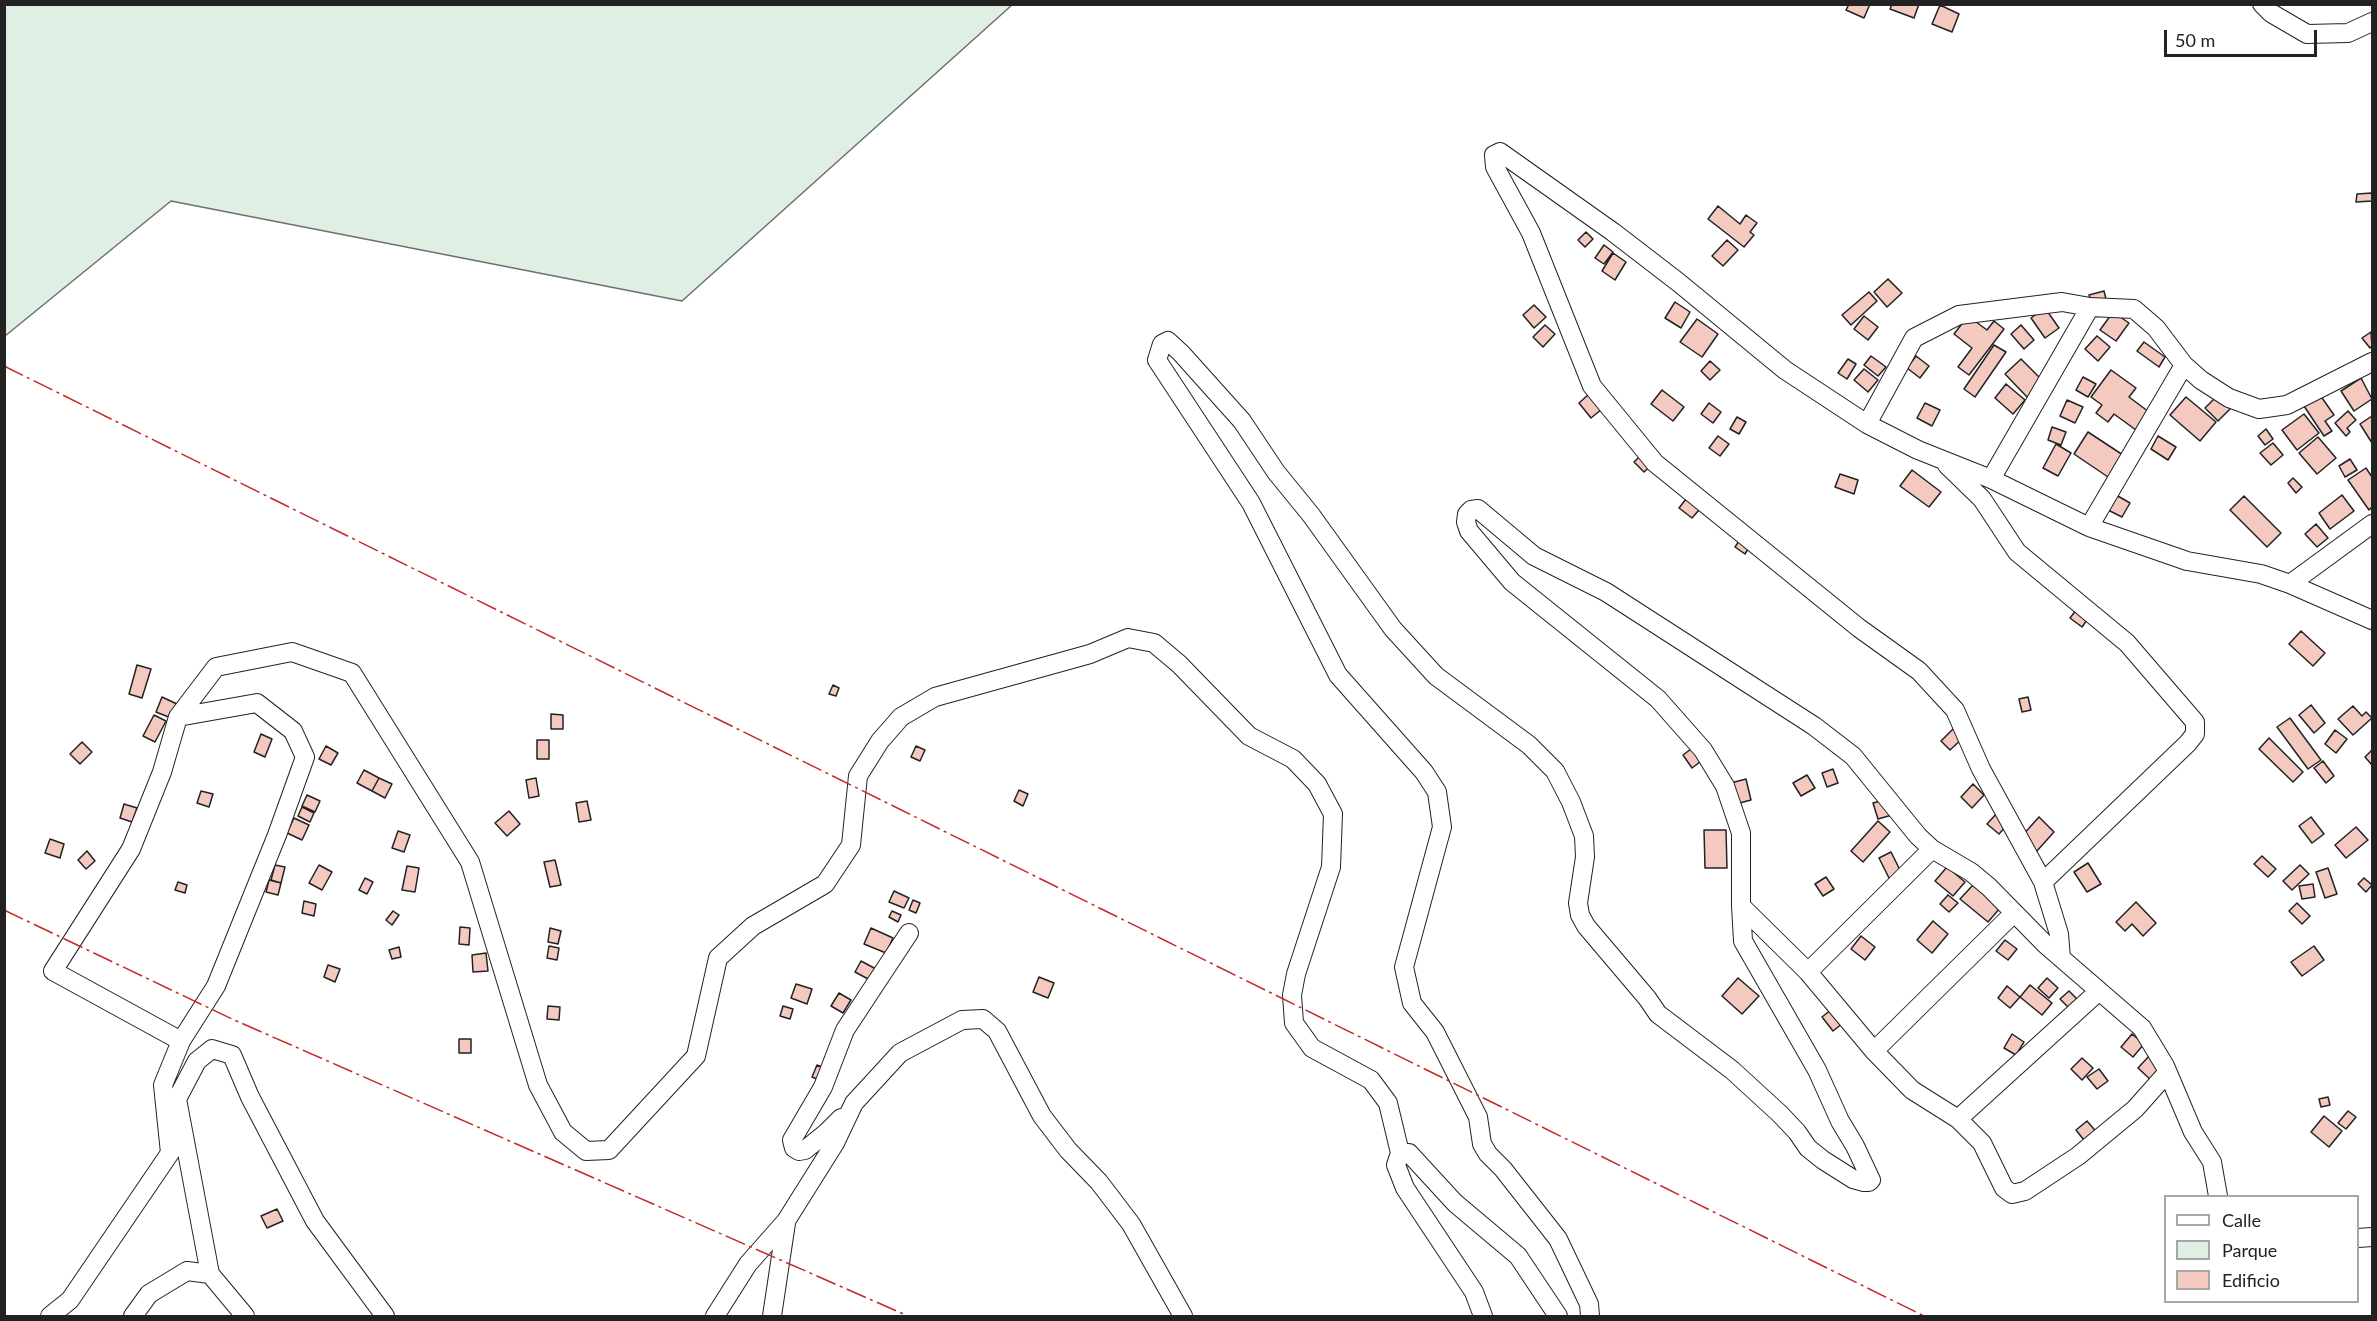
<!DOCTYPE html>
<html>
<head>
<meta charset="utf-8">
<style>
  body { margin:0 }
  #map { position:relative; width:2377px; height:1321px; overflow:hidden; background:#fff; font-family:Lato,sans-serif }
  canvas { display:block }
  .frame { position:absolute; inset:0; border:6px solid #222; pointer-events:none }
  .legend { position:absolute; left:2164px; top:1195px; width:195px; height:108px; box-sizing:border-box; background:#fff; border:2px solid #a7a7a7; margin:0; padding:8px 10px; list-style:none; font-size:18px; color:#222 }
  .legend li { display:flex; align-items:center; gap:12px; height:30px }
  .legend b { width:30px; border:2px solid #a7a7a7 }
  .scale { position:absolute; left:2164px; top:30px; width:153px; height:27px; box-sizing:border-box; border:3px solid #222; border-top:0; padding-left:8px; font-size:18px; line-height:21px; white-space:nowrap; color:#222; -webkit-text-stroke:4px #fff; paint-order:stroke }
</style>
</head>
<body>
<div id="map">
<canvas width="2377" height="1321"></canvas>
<div class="frame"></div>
<ul class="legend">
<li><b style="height:8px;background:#fff"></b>Calle</li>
<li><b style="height:16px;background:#e0efe3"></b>Parque</li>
<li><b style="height:16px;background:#f3c9c0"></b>Edificio</li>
</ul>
<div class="scale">50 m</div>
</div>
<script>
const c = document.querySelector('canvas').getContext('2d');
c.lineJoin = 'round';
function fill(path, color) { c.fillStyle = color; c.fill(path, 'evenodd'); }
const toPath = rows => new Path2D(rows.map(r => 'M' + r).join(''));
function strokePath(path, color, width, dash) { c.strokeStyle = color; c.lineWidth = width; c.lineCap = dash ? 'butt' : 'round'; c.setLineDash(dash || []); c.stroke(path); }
const green = toPath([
  [5,4,1012,4,1012,5,682,301,171,201,5,336,5,4]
]);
fill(green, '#e0efe3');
strokePath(green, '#6f6f6f', 1.5);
const building = toPath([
  [1849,4,1870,4,1864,18,1846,10,1849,4],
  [1892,4,1919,4,1914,18,1890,9,1892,4],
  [1940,5,1959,14,1952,32,1932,24,1940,5],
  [2372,193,2372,201,2356,202,2357,194,2372,193],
  [1718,206,1740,224,1746,215,1757,223,1750,232,1754,235,1744,247,1708,219,1718,206],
  [1586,232,1593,239,1585,247,1578,240,1586,232],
  [1727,240,1738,250,1723,266,1712,256,1727,240],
  [1604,245,1613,252,1604,264,1595,258,1604,245],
  [1613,253,1626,262,1615,280,1602,271,1613,253],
  [1888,279,1902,293,1887,307,1874,292,1888,279],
  [2104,291,2107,303,2093,307,2089,295,2104,291],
  [1869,292,1877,301,1851,325,1842,315,1869,292],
  [1675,302,1690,312,1681,328,1665,318,1675,302],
  [1534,305,1546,317,1534,328,1523,315,1534,305],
  [2045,308,2059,328,2045,338,2031,318,2045,308],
  [2113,312,2129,323,2116,341,2100,330,2113,312],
  [1864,316,1878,327,1868,340,1854,329,1864,316],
  [1968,316,1987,330,1994,321,2004,329,1969,375,1958,367,1972,348,1954,334,1968,316],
  [1697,319,1718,334,1702,357,1680,342,1697,319],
  [1545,325,1555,334,1543,347,1533,337,1545,325],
  [2021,325,2034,340,2024,349,2011,334,2021,325],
  [2371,332,2372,346,2370,348,2362,338,2371,332],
  [2097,336,2110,347,2098,361,2085,349,2097,336],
  [2144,342,2165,357,2159,367,2137,351,2144,342],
  [1994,345,2006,352,1975,397,1964,389,1994,345],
  [1871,356,1886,367,1878,376,1864,365,1871,356],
  [1916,356,1929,366,1920,378,1907,368,1916,356],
  [1848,359,1856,364,1847,379,1838,373,1848,359],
  [2021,359,2045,383,2029,399,2005,374,2021,359],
  [1710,361,1720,370,1710,380,1701,371,1710,361],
  [1864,369,1878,380,1868,392,1854,380,1864,369],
  [2111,370,2136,388,2129,397,2153,415,2140,433,2114,414,2108,422,2096,413,2102,405,2091,397,2111,370],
  [2083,377,2096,384,2088,397,2076,390,2083,377],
  [2361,378,2372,399,2354,411,2341,391,2361,378],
  [2006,384,2025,400,2013,414,1995,398,2006,384],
  [1662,390,1684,407,1673,421,1651,404,1662,390],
  [1589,394,1602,409,1591,418,1579,403,1589,394],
  [2218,395,2231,408,2218,421,2205,408,2218,395],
  [2320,395,2334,415,2325,421,2332,431,2324,436,2304,406,2320,395],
  [2186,397,2216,422,2200,441,2170,415,2186,397],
  [2067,400,2083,407,2075,423,2060,416,2067,400],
  [1709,403,1721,412,1713,423,1701,414,1709,403],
  [1925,403,1940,410,1932,426,1917,418,1925,403],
  [2348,411,2356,420,2347,428,2350,432,2346,436,2335,423,2348,411],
  [2304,414,2319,433,2297,450,2282,430,2304,414],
  [2372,416,2372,443,2360,424,2372,416],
  [1737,417,1746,422,1739,434,1730,429,1737,417],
  [2052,427,2066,432,2061,445,2048,440,2052,427],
  [2266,429,2273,439,2265,445,2258,436,2266,429],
  [2088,432,2126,457,2111,479,2074,454,2088,432],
  [1718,436,1729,444,1720,456,1709,448,1718,436],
  [2158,436,2176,447,2168,460,2151,449,2158,436],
  [2318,437,2336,458,2317,474,2299,453,2318,437],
  [2273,443,2283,455,2271,465,2260,453,2273,443],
  [2056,444,2071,453,2058,476,2043,468,2056,444],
  [1643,453,1653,464,1644,472,1634,462,1643,453],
  [2350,459,2357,470,2345,477,2339,466,2350,459],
  [2366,468,2372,477,2372,507,2369,510,2348,480,2366,468],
  [1912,470,1941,492,1929,507,1900,486,1912,470],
  [1840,474,1858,480,1854,494,1835,487,1840,474],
  [2293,478,2302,487,2296,493,2288,483,2293,478],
  [2116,495,2130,503,2122,517,2108,510,2116,495],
  [2342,495,2354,511,2330,529,2319,513,2342,495],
  [2244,496,2281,533,2267,547,2230,510,2244,496],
  [1686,499,1699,510,1692,518,1679,508,1686,499],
  [2316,524,2328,538,2317,547,2305,534,2316,524],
  [1741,538,1751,544,1745,554,1735,547,1741,538],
  [2077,609,2089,617,2082,627,2070,618,2077,609],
  [2301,631,2325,653,2313,666,2289,644,2301,631],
  [137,665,151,669,142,698,129,694,137,665],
  [833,685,839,688,836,696,829,694,833,685],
  [162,697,177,704,171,718,156,712,162,697],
  [2028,697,2031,710,2022,712,2019,699,2028,697],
  [2311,705,2325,723,2314,733,2299,715,2311,705],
  [2353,706,2362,716,2366,712,2372,718,2353,735,2338,719,2353,706],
  [551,714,563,715,563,729,551,729,551,714],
  [154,715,166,721,155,742,143,736,154,715],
  [2290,718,2321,760,2308,769,2277,727,2290,718],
  [1954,728,1964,737,1950,750,1941,741,1954,728],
  [2335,730,2347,739,2336,753,2325,744,2335,730],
  [261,734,272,739,265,757,254,752,261,734],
  [2269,738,2303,772,2293,782,2259,749,2269,738],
  [537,740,549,740,549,759,537,759,537,740],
  [82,742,92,752,80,764,70,754,82,742],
  [326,746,338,753,331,765,319,759,326,746],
  [916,746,925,750,920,761,911,757,916,746],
  [1695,746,1704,759,1692,768,1683,755,1695,746],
  [2372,750,2372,765,2365,757,2372,750],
  [2323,761,2334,776,2326,783,2314,768,2323,761],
  [1833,769,1838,783,1827,787,1822,773,1833,769],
  [364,770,379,778,372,791,357,783,364,770],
  [1807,775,1815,788,1801,796,1793,783,1807,775],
  [379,778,392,784,385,798,372,791,379,778],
  [536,778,539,796,529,798,526,780,536,778],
  [1746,779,1751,800,1732,805,1727,784,1746,779],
  [1973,784,1984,795,1972,808,1961,797,1973,784],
  [1019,790,1028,794,1023,806,1014,801,1019,790],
  [201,791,213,794,209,807,197,803,201,791],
  [307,795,320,801,315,812,302,806,307,795],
  [1887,799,1892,815,1878,819,1873,803,1887,799],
  [587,801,591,820,579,822,576,803,587,801],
  [124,804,137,808,132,822,120,818,124,804],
  [302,807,314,813,310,822,298,816,302,807],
  [509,811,520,824,507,836,495,823,509,811],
  [1998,812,2009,823,1999,834,1987,824,1998,812],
  [2039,817,2054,832,2036,852,2021,837,2039,817],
  [2311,817,2324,834,2312,843,2299,826,2311,817],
  [294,818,309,825,302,840,287,833,294,818],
  [1878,821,1890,832,1863,862,1851,851,1878,821],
  [2356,827,2368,840,2346,858,2335,845,2356,827],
  [1704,830,1726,830,1727,868,1705,868,1704,830],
  [398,831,410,835,404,852,392,848,398,831],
  [50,839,64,844,60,858,45,853,50,839],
  [87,851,95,861,86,869,78,860,87,851],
  [1891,852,1902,874,1890,880,1879,858,1891,852],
  [2262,856,2276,869,2268,877,2254,864,2262,856],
  [555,860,561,885,550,887,544,862,555,860],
  [2088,863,2101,884,2087,892,2074,872,2088,863],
  [275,865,285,867,281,883,271,880,275,865],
  [319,865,332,872,322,890,309,883,319,865],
  [2300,865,2309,874,2292,890,2283,881,2300,865],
  [407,866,419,868,415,892,402,890,407,866],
  [1947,867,1965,882,1953,896,1935,881,1947,867],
  [2328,868,2337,894,2325,898,2316,872,2328,868],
  [1826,877,1834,889,1823,896,1815,884,1826,877],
  [365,878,373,882,367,894,359,890,365,878],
  [2364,878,2372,885,2366,892,2358,884,2364,878],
  [269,880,281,883,278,895,266,892,269,880],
  [178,882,187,885,185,893,175,890,178,882],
  [2313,884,2315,897,2302,899,2299,886,2313,884],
  [1973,885,2000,908,1988,922,1960,899,1973,885],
  [894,891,909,898,904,908,889,902,894,891],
  [1948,895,1958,903,1949,912,1940,904,1948,895],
  [913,900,920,903,916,913,909,910,913,900],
  [304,901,316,904,314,916,302,913,304,901],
  [2136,902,2156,923,2143,936,2132,924,2125,931,2116,922,2136,902],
  [2297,903,2310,916,2302,924,2289,911,2297,903],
  [393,911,399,915,392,925,386,920,393,911],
  [892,911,901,915,898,922,889,917,892,911],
  [1933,921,1948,934,1932,953,1917,940,1933,921],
  [460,927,470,928,469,945,459,944,460,927],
  [550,928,561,931,558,944,548,942,550,928],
  [871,928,893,938,886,953,864,944,871,928],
  [1861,936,1875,947,1865,960,1851,949,1861,936],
  [2005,940,2017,949,2008,960,1996,951,2005,940],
  [549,946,559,948,557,960,547,958,549,946],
  [2314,946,2324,960,2302,976,2291,962,2314,946],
  [399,947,401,957,392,959,389,950,399,947],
  [486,953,488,971,473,972,472,955,486,953],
  [861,961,876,969,870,980,855,972,861,961],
  [328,965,340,969,335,982,324,977,328,965],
  [1039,977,1054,983,1048,998,1033,992,1039,977],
  [1738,978,1759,996,1742,1014,1722,996,1738,978],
  [2047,978,2058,988,2049,998,2038,988,2047,978],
  [796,984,812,989,807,1004,791,998,796,984],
  [2030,985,2052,1003,2042,1015,2020,997,2030,985],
  [2007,986,2020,997,2010,1008,1998,998,2007,986],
  [2069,991,2079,1001,2071,1010,2060,999,2069,991],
  [839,993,851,1000,843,1013,831,1006,839,993],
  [548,1006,560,1007,559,1020,547,1019,548,1006],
  [783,1006,793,1009,790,1019,780,1016,783,1006],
  [1832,1009,1843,1023,1833,1031,1822,1017,1832,1009],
  [2012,1034,2024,1042,2016,1055,2004,1048,2012,1034],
  [2132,1034,2144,1044,2133,1057,2121,1047,2132,1034],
  [459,1039,471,1039,471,1053,459,1053,459,1039],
  [2150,1055,2165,1069,2153,1082,2138,1068,2150,1055],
  [2082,1058,2093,1068,2082,1080,2071,1069,2082,1058],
  [817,1065,827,1069,822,1081,812,1077,817,1065],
  [2099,1069,2108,1081,2097,1089,2087,1077,2099,1069],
  [2328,1097,2330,1105,2321,1107,2319,1099,2328,1097],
  [2348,1111,2356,1117,2346,1129,2338,1123,2348,1111],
  [2324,1116,2342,1131,2329,1147,2311,1132,2324,1116],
  [2087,1121,2099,1135,2087,1144,2076,1130,2087,1121],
  [277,1209,283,1221,267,1228,261,1216,277,1209]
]);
fill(building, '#f3c9c0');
strokePath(building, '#222', 1.5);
const street = toPath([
  [2262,4,2271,13,2307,34,2348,33,2372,22],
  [1867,424,1914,338,1959,315,2062,302,2090,307,2134,309,2156,328,2184,365,2201,380,2229,398,2259,409,2287,405,2372,362],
  [1947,465,1982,499,2017,552,2127,643,2195,722,2195,734,2188,743,2043,882],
  [1991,479,2090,307],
  [2089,527,2184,365],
  [2290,584,2372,524],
  [178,717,216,667,292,652,352,673,470,862,538,1085,563,1132,586,1151,609,1150,696,1056,718,958,753,926,825,884,851,845,858,776,880,741,901,717,935,697,1090,654,1128,638,1154,643,1179,664,1249,736,1293,759,1317,784,1333,814,1331,867,1296,974,1292,995,1294,1023,1312,1048,1371,1080,1388,1103,1400,1153],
  [1741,906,1808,972,1874,1051,1912,1090,1958,1119,1982,1143,2004,1188,2012,1194,2025,1191,2078,1156,2135,1109,2167,1073],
  [2061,958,2059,934,2043,882,1981,769,1955,710,1919,671,1859,628,1655,463,1592,386,1531,233,1495,167,1494,155,1500,152,1613,232,1678,282,1785,370,1867,424,1918,450,1991,479,2089,527,2187,561,2261,574,2290,584,2372,620],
  [1808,972,1932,849],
  [1874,1051,2014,913],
  [841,1118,826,1133,805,1150,799,1151,794,1148,792,1140,823,1087,845,1030,909,933],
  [1958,1119,2099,991],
  [2358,1238,2372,1237],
  [50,1316,70,1300,170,1153,163,1085,181,1041,216,986,277,835,305,757,293,731,257,703,178,717,162,772,131,849,53,971,181,1041],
  [133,1316,149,1294,187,1271,210,1274],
  [245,1316,210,1274,177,1099,197,1061,212,1049,232,1055,250,1097,315,1221,385,1316],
  [715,1316,748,1264,786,1221,835,1143,854,1103,900,1053,962,1020,983,1019,997,1031,1042,1116,1068,1150,1099,1182,1131,1224,1183,1316],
  [772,1316,786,1223],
  [1483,1316,1474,1292,1405,1188,1396,1165,1400,1153,1409,1153,1455,1203,1518,1256,1558,1316],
  [1590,1316,1589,1304,1558,1239,1503,1169,1488,1154,1482,1144,1478,1117,1435,1032,1412,1003,1404,967,1442,827,1437,792,1424,772,1338,675,1251,503,1157,360,1162,344,1168,341,1181,353,1242,421,1276,472,1311,515,1393,629,1436,676,1529,745,1555,771,1571,802,1584,836,1585,857,1578,903,1580,915,1586,926,1647,998,1658,1014,1732,1070,1780,1114,1797,1132,1808,1148,1823,1160,1853,1179,1864,1182,1869,1182,1871,1180,1855,1146,1840,1121,1817,1070,1743,941,1741,906,1741,833,1725,786,1703,750,1658,699,1512,582,1469,531,1466,522,1467,514,1471,510,1478,509,1534,556,1606,592,1814,726,1853,756,1918,836,1932,849,1971,872,1989,887,2046,945,2142,1028,2165,1066,2193,1132,2212,1162,2218,1196]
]);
strokePath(street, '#222', 20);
strokePath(street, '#fff', 18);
strokePath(toPath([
  [4,366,1924,1316],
  [4,910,232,1019,908,1316]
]), '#c62828', 1.5, [21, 4.5, 3, 4.5]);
</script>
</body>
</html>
